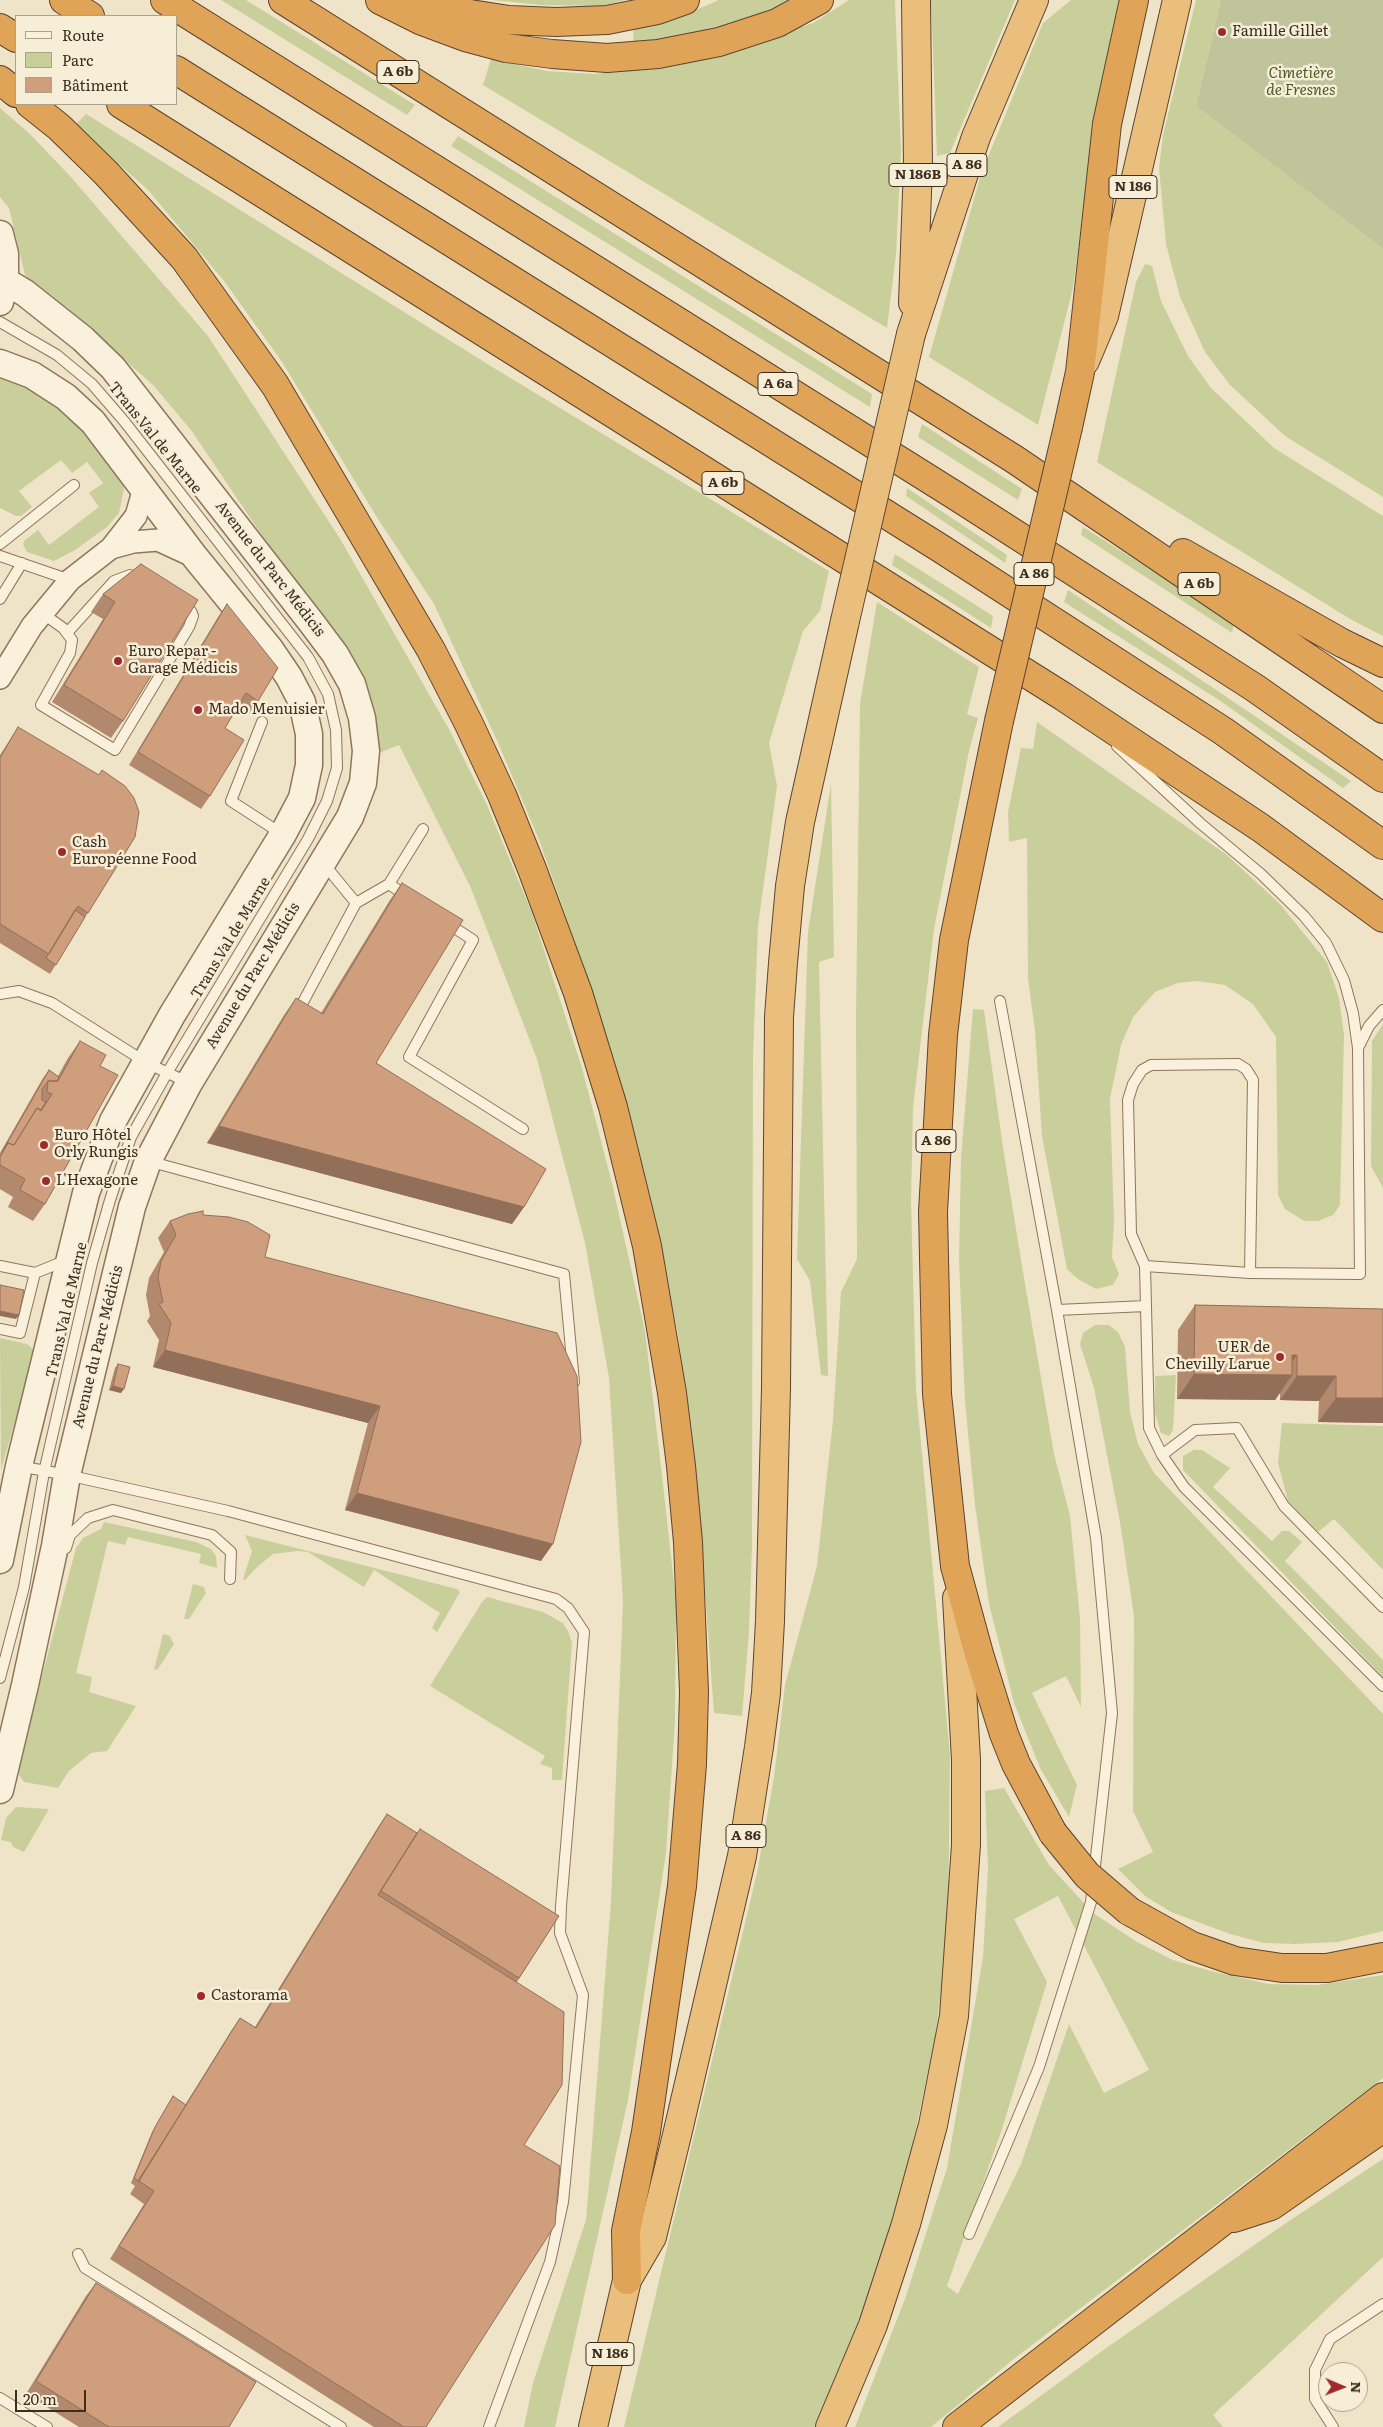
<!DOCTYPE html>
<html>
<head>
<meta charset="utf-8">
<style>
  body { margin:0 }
  #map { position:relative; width:1383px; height:2427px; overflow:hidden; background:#f0e4c8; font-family:Literata,serif }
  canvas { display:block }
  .legend { position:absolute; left:15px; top:15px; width:162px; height:90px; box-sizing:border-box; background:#f7eed8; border:1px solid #ada18e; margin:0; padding:6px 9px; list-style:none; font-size:15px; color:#3d2e20 }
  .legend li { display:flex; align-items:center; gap:10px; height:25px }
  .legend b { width:25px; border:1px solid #ada18e }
  .north { position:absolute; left:1318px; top:2362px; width:50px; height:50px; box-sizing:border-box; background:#f7eed8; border:1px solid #ada18e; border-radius:50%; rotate:91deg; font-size:14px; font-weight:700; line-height:20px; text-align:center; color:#3d2e20 }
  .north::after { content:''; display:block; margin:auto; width:18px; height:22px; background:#9e2a2b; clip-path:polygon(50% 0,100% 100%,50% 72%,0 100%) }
  .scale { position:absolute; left:15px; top:2390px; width:71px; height:22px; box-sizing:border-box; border:2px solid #3d2e20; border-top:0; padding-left:6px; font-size:15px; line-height:18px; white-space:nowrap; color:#3d2e20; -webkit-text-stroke:4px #f7eed8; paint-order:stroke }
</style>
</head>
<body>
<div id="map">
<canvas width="1383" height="2427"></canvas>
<ul class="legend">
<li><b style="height:6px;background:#faf1dc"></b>Route</li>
<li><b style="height:14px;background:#c9cf9b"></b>Parc</li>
<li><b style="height:14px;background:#cf9f7d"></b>Bâtiment</li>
</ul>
<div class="north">N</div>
<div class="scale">20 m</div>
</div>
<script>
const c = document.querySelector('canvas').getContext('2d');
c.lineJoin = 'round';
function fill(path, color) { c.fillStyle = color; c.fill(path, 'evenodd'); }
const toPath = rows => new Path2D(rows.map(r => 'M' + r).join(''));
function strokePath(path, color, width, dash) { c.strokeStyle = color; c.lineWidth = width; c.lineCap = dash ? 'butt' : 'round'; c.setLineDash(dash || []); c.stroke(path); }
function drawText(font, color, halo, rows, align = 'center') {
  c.font = font + ' Literata,serif'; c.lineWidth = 5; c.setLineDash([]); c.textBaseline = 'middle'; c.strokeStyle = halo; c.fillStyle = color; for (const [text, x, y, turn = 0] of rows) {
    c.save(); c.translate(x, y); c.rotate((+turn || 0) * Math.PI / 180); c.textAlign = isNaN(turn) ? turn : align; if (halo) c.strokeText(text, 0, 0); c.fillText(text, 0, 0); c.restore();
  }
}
fill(toPath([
  [221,0,246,0,415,105,407,115],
  [492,0,625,0,601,6,540,5],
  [719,0,797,0,747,20,697,34,634,44,633,28,691,12],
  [849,0,895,0,901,152,896,255,887,328,483,85,491,59,547,71,595,74,669,64,755,42,813,23],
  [931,0,1015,0,950,153,937,156],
  [1071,0,1120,0,1090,160,1073,288,1038,425,929,357,981,174,1043,23],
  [1196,0,1221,0,1196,106,1383,249,1383,497,1285,436,1230,385,1205,352,1180,297,1166,244,1159,168,1163,135],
  [0,108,30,134,70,176,208,336,339,537,450,731,487,805,532,913,582,1068,612,1183,645,1331,663,1484,676,1601,675,1721,666,1853,628,2100,555,2427,524,2427,533,2383,586,2220,611,1902,623,1601,609,1378,585,1243,537,1059,470,886,399,745,376,754,371,705,362,671,292,580,191,430,153,385,75,316,45,296,25,275,9,208,0,197],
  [86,114,494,368,829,571,820,611,803,631,769,743,777,786,758,926,753,1056,752,1546,749,1632,742,1716,714,1713,697,1486,678,1334,649,1197,589,982,539,840,499,745,434,604,378,519,282,362,224,281,148,190,75,125],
  [458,136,872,394,870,407,451,146],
  [1145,264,1152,266,1161,301,1188,356,1211,388,1274,448,1383,516,1383,636,1350,619,1097,462,1136,282],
  [0,369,79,421,122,478,124,489,119,513,107,527,75,550,54,561,27,552,23,544,25,540,38,530,49,545,99,507,89,493,103,483,87,462,72,473,61,460,19,491,32,507,21,516,16,516,0,508],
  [922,424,1022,489,1018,500,918,437],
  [907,488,1007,555,1005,563,906,496],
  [1083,527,1234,622,1232,633,1081,535],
  [895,554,993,616,991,628,892,565],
  [1068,590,1351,781,1343,788,1219,700,1064,602],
  [877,602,979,667,967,714,978,718,969,751,934,929,913,1108,911,1201,916,1389,950,1755,948,1936,935,2038,903,2190,869,2300,815,2427,624,2427,757,1873,774,1777,785,1685,817,1566,833,1420,841,1292,857,1259,856,1016,860,703],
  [1037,722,1227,855,1279,903,1327,962,1339,998,1344,1035,1340,1205,1333,1215,1318,1221,1304,1221,1285,1209,1278,1195,1276,1037,1253,1004,1225,985,1197,981,1178,983,1155,992,1133,1017,1121,1045,1110,1099,1114,1221,1112,1257,1119,1274,1113,1285,1096,1289,1078,1279,1067,1269,1042,1136,1035,1031,1028,978,1027,838,1009,842,1008,812,1021,748,1033,749],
  [831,784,834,957,819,962,828,1376,821,1375,810,1281,797,1259,808,932],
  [973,1009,984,1010,1003,1148,1022,1266,1054,1454,1070,1516,1080,1618,1081,1707,1066,1676,1032,1693,1077,1785,1069,1817,1040,1768,1014,1703,989,1604,975,1505,965,1402,959,1260,961,1158],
  [1383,1024,1383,1188,1371,1166,1372,1041],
  [1095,1325,1109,1325,1118,1332,1125,1347,1130,1412,1138,1444,1154,1473,1383,1714,1383,1931,1338,1942,1296,1944,1264,1943,1230,1934,1171,1912,1145,1896,1118,1869,1153,1852,1133,1811,1134,1616,1120,1522,1094,1388,1080,1344,1083,1333],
  [0,1338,27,1344,35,1351,1,1470],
  [1176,1375,1173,1430,1169,1436,1161,1433,1155,1412,1155,1376],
  [1282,1423,1383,1426,1383,1570,1334,1519,1318,1532,1288,1501,1278,1463],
  [1194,1450,1202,1450,1230,1468,1213,1487,1272,1541,1282,1531,1289,1531,1302,1542,1285,1561,1383,1660,1383,1677,1183,1470,1183,1456],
  [104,1522,196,1542,211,1549,216,1556,217,1568,199,1563,201,1554,128,1537,125,1545,108,1541,76,1673,92,1677,89,1692,136,1706,107,1751,91,1753,69,1771,58,1788,24,1782,19,1775,18,1766,76,1548,83,1538,101,1529],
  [245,1535,457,1589,460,1592,437,1632,432,1628,440,1613,374,1570,364,1587,308,1552,298,1551,273,1554,257,1567,245,1580,243,1579,252,1551],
  [193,1584,204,1587,206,1593,189,1619,184,1619],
  [487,1597,543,1612,563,1623,568,1631,572,1643,562,1780,552,1780,552,1768,540,1764,545,1756,430,1686,482,1602],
  [163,1634,170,1636,174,1644,158,1669,154,1670],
  [1004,1788,1049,1865,1093,1913,1137,1942,1173,1960,1211,1971,1269,1984,1317,1985,1383,1975,1383,2078,1015,2358,931,2427,855,2427,905,2299,947,2168,983,1957,988,1868,985,1791],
  [1058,1896,1149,2070,1104,2093,1069,2024,1021,2164,958,2294,947,2286,1002,2129,1047,1982,1014,1919],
  [16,1807,49,1809,24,1852,13,1847,11,1842,1,1840,6,1818],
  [1383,2159,1383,2257,1213,2415,1223,2427,998,2427,1109,2346,1283,2225]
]), '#c9cf9b');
fill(toPath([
  [1221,0,1383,0,1383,249,1196,106]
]), '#bfc49a');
const service = toPath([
  [0,322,57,355,92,384,124,421,308,657,328,694,336,730,337,768,327,801,308,839,167,1073,131,1137,110,1200,92,1263,44,1472,24,1587,0,1678],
  [0,544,74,485],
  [0,556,70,580],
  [0,599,22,563],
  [42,613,63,628,72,640,70,653,41,705,115,750,189,627,193,616,191,611,180,603],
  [67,633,114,581,130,575,138,578],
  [262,722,231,801,282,834],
  [1117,746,1200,823,1261,874,1304,916,1326,943,1344,980,1353,1013,1358,1048,1360,1274,1250,1273,1145,1266,1149,1428,1162,1455,1184,1487,1383,1686],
  [324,864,356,903,389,884,408,897],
  [389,884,423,829],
  [447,923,473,940,409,1057,523,1129],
  [0,994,19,991,52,1003,147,1063,189,1083],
  [302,1004,356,903],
  [1358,1048,1369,1026,1383,1010],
  [148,1161,564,1274,574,1382],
  [0,1266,35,1273,67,1260],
  [1145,1266,1131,1234,1128,1100,1133,1084,1142,1070,1151,1065,1238,1064,1246,1069,1253,1080,1250,1273],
  [1057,1310,1146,1306],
  [0,1329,20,1333,35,1273],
  [1162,1455,1195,1430,1237,1428,1284,1506,1383,1607],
  [19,1466,67,1475,228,1511,556,1599,568,1608,584,1632,561,1906,560,1933,583,1995,563,2202,550,2262,489,2427],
  [66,1548,70,1535,88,1518,113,1510,212,1535,231,1552,230,1579],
  [969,2234,1039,2067,1091,1902,1112,1713,1096,1538,1057,1310,1000,1001],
  [78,2254,85,2268,341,2427],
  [0,2398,47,2427],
  [1333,2427,1315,2399,1315,2370,1330,2339,1383,2304]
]);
const minor = toPath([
  [111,548,136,516,144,488],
  [0,678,32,626,70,580,111,548,133,542,158,540,195,557]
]);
const tertiary = toPath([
  [0,234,5,254,5,281,0,302],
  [0,363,32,375,66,397,93,422,195,557,270,649,289,677,302,702,309,734,309,765,302,798,283,834,172,1015,113,1121,86,1193,19,1466,0,1560],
  [0,1790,25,1685,55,1546,67,1475,132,1207,148,1161,189,1083,350,817,363,783,366,751,362,718,352,684,335,654,311,622,113,368,83,339,25,293,5,281]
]);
const trunk = toPath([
  [913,303,918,165,916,0],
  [911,334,976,137,1034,0],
  [1085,361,1104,316,1177,0],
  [593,2427,627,2280,652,2237,677,2135,742,1856,759,1747,766,1693,770,1621,776,1388,779,1017,783,963,790,886,800,822,845,621],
  [830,2427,873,2325,906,2224,933,2125,954,2016,966,1845,966,1760,957,1598]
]);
const motorway = toPath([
  [64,0,90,16],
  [165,0,956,496,1255,688,1383,778],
  [283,0,1014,459,1383,709],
  [380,0,422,21,465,37,506,48,552,54,607,58,658,54,719,42,777,23,819,0],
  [422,0,470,14,509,20,556,22,607,20,657,10,685,0],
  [0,28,16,38],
  [176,70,940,548,1223,731,1383,845],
  [0,80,16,93],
  [30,104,59,127,106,173,184,258,275,385,431,650,468,722,502,795,532,869,578,993,613,1107,647,1246,672,1393,681,1466,688,1542,694,1692,692,1764,682,1886,646,2132,626,2231,627,2280],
  [121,104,1064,697,1261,828,1383,918],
  [1068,427,1080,372,1107,124,1134,0],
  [1183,553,1342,643,1383,663],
  [999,721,954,940,943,1035,933,1212,937,1394,955,1566,979,1654,1004,1734,1016,1764,1053,1833],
  [1129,1911,1192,1946,1235,1961,1282,1968,1327,1968,1383,1957],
  [1234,2218,1271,2206,1383,2128],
  [957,2427,1383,2097]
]);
strokePath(service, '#8d765c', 12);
strokePath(minor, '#8d765c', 24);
strokePath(tertiary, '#8d765c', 29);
strokePath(trunk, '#5b4430', 30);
strokePath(motorway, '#5b4430', 30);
strokePath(service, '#faf1dc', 10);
strokePath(minor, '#faf1dc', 21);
strokePath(tertiary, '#faf1dc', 26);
strokePath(trunk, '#eabe7c', 28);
strokePath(motorway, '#e0a458', 28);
const trunkBridge = toPath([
  [845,621,911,334]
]);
const motorwayBridge = toPath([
  [999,721,1068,427],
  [1053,1833,1087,1875,1129,1911]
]);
strokePath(trunkBridge, '#5b4430', 30, []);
strokePath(motorwayBridge, '#5b4430', 30, []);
strokePath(trunkBridge, '#eabe7c', 28);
strokePath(motorwayBridge, '#e0a458', 28);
fill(toPath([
  [141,564,123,721,111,738,52,702,103,619,91,612,103,594],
  [227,604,258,701,249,714,238,707,225,728,210,796,201,809,129,765,218,617],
  [18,727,135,837,50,974,0,943,0,755],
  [402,883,376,1063,524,1207,512,1224,207,1143,284,1015,296,998,321,1013,390,900],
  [80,1041,100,1066,45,1204,33,1221,8,1207,13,1197,0,1189,0,1153,43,1078,49,1070,58,1076,68,1058],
  [203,1215,265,1257,541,1561,345,1510,368,1423,153,1367,159,1340,147,1321,150,1316,146,1295,149,1278,164,1252,158,1238,170,1221],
  [1195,1305,1383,1309,1383,1423,1318,1422,1319,1401,1280,1400,1280,1393,1275,1400,1177,1399,1178,1330],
  [118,1364,121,1393,109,1390,115,1368],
  [387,1814,417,1833,559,1916,517,1982,524,2145,426,2427,374,2427,110,2259,144,2204,130,2194,135,2186,131,2183,152,2132,170,2101,173,2096,185,2105,231,2031,240,2018,255,2027,378,1827],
  [96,2283,229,2427,79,2427,26,2394,86,2296]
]), '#b2896c');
fill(toPath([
  [219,1126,524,1207,512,1224,207,1143],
  [0,1311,19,1315,16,1319,0,1316],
  [165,1350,380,1406,368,1423,153,1367],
  [1292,1355,1297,1355,1283,1375,1292,1375,1275,1400,1177,1399,1194,1374],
  [1297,1376,1336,1376,1319,1401,1280,1400],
  [113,1386,124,1389,121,1393,109,1390],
  [1336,1398,1383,1398,1383,1423,1318,1422],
  [357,1493,553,1544,541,1561,345,1510]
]), '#916f58');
const building = toPath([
  [141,564,198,600,123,721,64,685,115,602,103,594,141,564],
  [227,604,278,668,258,701,246,693,225,728,244,740,210,796,138,752,227,604],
  [18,727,99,775,102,770,125,786,134,798,139,812,135,837,88,913,78,906,49,954,0,924,0,758,18,727],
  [402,883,463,920,376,1063,546,1169,524,1207,219,1126,296,998,323,1014,402,883],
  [75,910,85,917,56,965,46,958,75,910],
  [80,1041,106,1055,100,1066,118,1075,45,1204,20,1190,25,1179,0,1165,0,1157,8,1143,14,1145,37,1108,41,1111,52,1094,47,1092,48,1081,58,1081,80,1041],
  [49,1070,59,1077,57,1081,48,1081,42,1089,42,1100,46,1102,41,1110,37,1108,14,1145,8,1143,2,1152,49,1070],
  [203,1211,203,1215,229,1217,248,1222,270,1235,265,1257,557,1333,577,1376,581,1442,553,1544,357,1493,380,1406,165,1350,171,1323,159,1304,163,1302,158,1278,161,1261,176,1235,170,1221,188,1214,203,1211],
  [0,1285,24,1290,19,1315,0,1311,0,1285],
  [1195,1305,1383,1309,1383,1398,1336,1398,1336,1376,1297,1376,1297,1355,1292,1355,1292,1375,1194,1374,1195,1305],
  [118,1364,130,1367,124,1389,113,1386,118,1364],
  [387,1814,417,1833,378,1895,564,2012,562,2085,524,2145,560,2166,555,2225,426,2427,404,2427,119,2246,154,2191,139,2181,240,2018,256,2028,387,1814],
  [420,1829,559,1916,519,1978,381,1891,420,1829],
  [173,2096,186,2105,138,2181,134,2178,155,2127,173,2096],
  [96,2283,256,2382,229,2427,109,2427,36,2381,96,2283]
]);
fill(building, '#cf9f7d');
strokePath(building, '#916f58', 1);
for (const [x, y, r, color] of [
  [1222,32,5,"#9e2a2b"],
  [118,661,5,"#9e2a2b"],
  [198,710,5,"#9e2a2b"],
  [62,852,5,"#9e2a2b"],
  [44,1145,5,"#9e2a2b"],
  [46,1181,5,"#9e2a2b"],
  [1280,1357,5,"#9e2a2b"],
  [201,1996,5,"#9e2a2b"]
]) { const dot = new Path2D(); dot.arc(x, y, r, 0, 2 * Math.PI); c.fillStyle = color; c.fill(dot); strokePath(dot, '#f7eed8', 2); }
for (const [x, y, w] of [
  [398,72,42],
  [967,165,40],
  [918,175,58],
  [1133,187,48],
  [778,384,40],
  [723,483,42],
  [1034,574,40],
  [1199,584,42],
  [936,1141,40],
  [746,1836,40],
  [610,2354,48]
]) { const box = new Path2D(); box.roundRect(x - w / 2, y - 11.5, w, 23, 4); c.fillStyle = '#f7eed8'; c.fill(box); strokePath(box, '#3d2e20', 1); }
drawText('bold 14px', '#3d2e20', null, [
  ["A 6b",398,72],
  ["A 86",967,165],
  ["N 186B",918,175],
  ["N 186",1133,187],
  ["A 6a",778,384],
  ["A 6b",723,483],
  ["A 86",1034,574],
  ["A 6b",1199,584],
  ["A 86",936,1141],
  ["A 86",746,1836],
  ["N 186",610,2354]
]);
drawText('15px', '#3d2e20', '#f7eed8', [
  ["Famille Gillet",1232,32],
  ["Euro Repar -",128,652],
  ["Garage Médicis",128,669],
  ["Mado Menuisier",208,710],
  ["Cash",72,843],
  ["Européenne Food",72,860],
  ["Euro Hôtel",54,1136],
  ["Orly Rungis",54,1153],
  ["L'Hexagone",56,1181],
  ["UER de",1270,1348,"right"],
  ["Chevilly Larue",1270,1365,"right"],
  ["Castorama",211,1996]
], 'left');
drawText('italic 15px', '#4d5a26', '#f7eed8', [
  ["Cimetière",1301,74],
  ["de Fresnes",1301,91]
]);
drawText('15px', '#3d2e20', '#f7eed8', [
  ["Trans Val de Marne",155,438,51],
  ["Avenue du Parc Médicis",270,569,52],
  ["Trans Val de Marne",231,938,-59],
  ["Avenue du Parc Médicis",253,976,-59],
  ["Trans Val de Marne",67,1310,-77],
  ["Avenue du Parc Médicis",98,1347,-76]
]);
</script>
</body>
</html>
